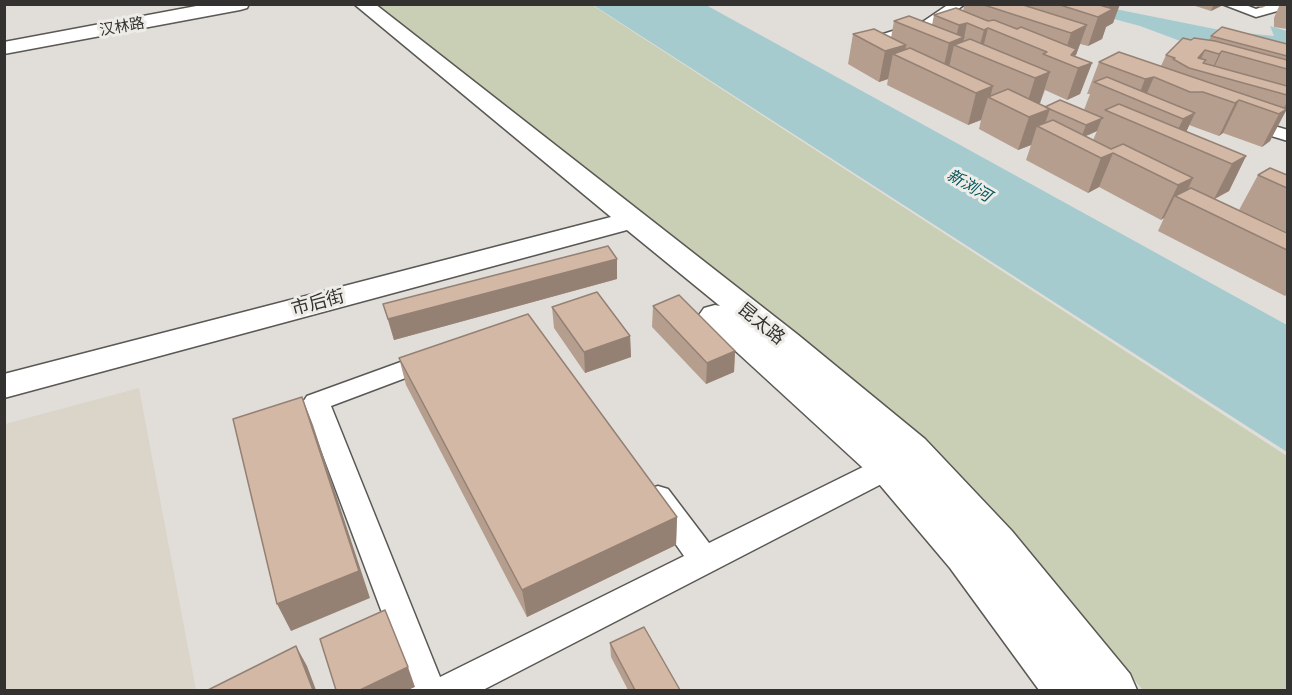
<!DOCTYPE html>
<html>
<head>
<meta charset="utf-8">
<style>
  body { margin:0 }
  #map { position:relative; width:1292px; height:695px; overflow:hidden; background:#e1deda; font-family:Montserrat,sans-serif }
  canvas { display:block }
  .frame { position:absolute; inset:0; border:6px solid #333230; pointer-events:none }
</style>
</head>
<body>
<div id="map">
<canvas width="1292" height="695"></canvas>
<div class="frame"></div>
</div>
<script>
const c = document.querySelector('canvas').getContext('2d');
c.lineJoin = 'round';
function fill(path, color) { c.fillStyle = color; c.fill(path, 'evenodd'); }
const toPath = rows => new Path2D(rows.map(r => 'M' + r).join(''));
function strokePath(path, color, width, dash) { c.strokeStyle = color; c.lineWidth = width; c.lineCap = dash ? 'butt' : 'round'; c.setLineDash(dash || []); c.stroke(path); }
function drawText(font, color, halo, rows, align = 'center') {
  c.font = font + ' Montserrat,"Noto Sans SC",sans-serif'; c.lineWidth = 6; c.setLineDash([]); c.textBaseline = 'middle'; c.strokeStyle = halo; c.fillStyle = color; for (const [text, x, y, turn = 0] of rows) {
    c.save(); c.translate(x, y); c.rotate((+turn || 0) * Math.PI / 180); c.textAlign = isNaN(turn) ? turn : align; if (halo) c.strokeText(text, 0, 0); c.fillText(text, 0, 0); c.restore();
  }
}
fill(toPath([
  [139,388,196,690,5,690,5,424]
]), '#dad4c9');
fill(toPath([
  [377,5,592,5,1287,456,1287,690,1143,690,940,454]
]), '#c9cfb4');
fill(toPath([
  [593,5,706,5,1287,325,1287,452],
  [1062,5,1115,9,1225,31,1274,36,1270,26,1287,31,1287,52,1183,42,1140,26]
]), '#a6cbcf');
const street = toPath([
  [949,4,965,4,934,27,860,50,853,46,855,43,924,21,949,4],
  [1222,4,1243,4,1256,9,1271,4,1288,4,1288,8,1256,17,1222,4],
  [1244,117,1288,130,1288,141,1238,126,1235,122,1238,118,1244,117],
  [431,351,440,353,443,359,440,365,331,406,440,677,684,556,648,505,644,497,648,489,658,486,668,489,709,543,877,460,887,457,897,460,901,468,897,476,483,690,411,690,303,402,307,396,431,351]
]);
const secondary = toPath([
  [207,4,249,4,247,8,240,10,4,54,4,42,207,4],
  [354,4,375,4,797,334,925,439,1012,531,1130,674,1137,690,1039,690,950,568,874,478,704,322,699,315,704,308,715,305,720,306,627,230,4,398,4,374,611,217,354,4]
]);
strokePath(street, '#5a5854', 3);
strokePath(secondary, '#5a5854', 3);
fill(street, '#fff');
fill(secondary, '#fff');
fill(toPath([
  [965,4,1120,4,1113,23,1106,27,1102,39,1088,46,1080,44,1076,55,1075,56,1092,63,1080,94,1067,100,1045,90,1040,103,1039,104,1045,106,1084,110,1090,94,1087,94,1099,62,1161,66,1166,55,1191,40,1209,40,1211,36,1287,44,1287,105,1270,141,1262,147,1223,133,1219,136,1189,125,1186,132,1246,156,1229,191,1215,199,1287,233,1287,294,1285,296,1158,231,1164,218,1161,220,1099,187,1088,193,1026,160,1031,145,1018,150,979,129,981,120,968,125,887,85,888,79,879,82,848,64,853,34,891,38,894,21,932,25,934,15,963,11],
  [1097,131,1093,140,1085,136,1089,135],
  [1189,4,1222,4,1221,6,1211,11],
  [1249,4,1269,4,1262,8],
  [1280,4,1287,4,1287,29,1274,27,1274,18],
  [1287,173,1287,232,1239,210,1258,175,1287,175],
  [617,279,394,340,383,304],
  [653,306,735,351,734,372,706,384,652,327],
  [552,307,630,336,631,357,585,373,554,328],
  [399,358,677,517,676,545,527,617,406,385],
  [610,643,680,690,628,690,611,657]
]), '#b59e8e');
fill(toPath([
  [1109,4,1120,4,1113,23,1106,27,1102,39,1088,46,1098,17,1106,13],
  [1214,4,1222,4,1221,6,1211,11],
  [967,23,962,48,954,45,948,72,942,74,949,43,955,41,959,25],
  [1087,25,1076,55,1062,62,1071,33],
  [988,28,981,56,977,55,984,30],
  [906,45,904,59,893,54,888,79,879,82,885,51],
  [1205,50,1196,70,1198,58],
  [1222,51,1211,74,1210,74,1219,54],
  [1092,63,1080,94,1067,100,1078,68],
  [1050,72,1040,103,1025,110,1035,78],
  [1154,77,1143,102,1137,100,1145,79],
  [993,86,990,98,988,97,981,120,968,125,976,93],
  [1239,100,1223,133,1219,136,1235,103],
  [1287,102,1287,105,1285,110,1287,109,1270,141,1262,147,1279,114,1282,112],
  [1050,109,1043,129,1037,126,1031,145,1018,150,1029,117],
  [1195,113,1181,143,1173,140,1183,119],
  [1102,118,1097,131,1081,138,1086,125],
  [1113,153,1099,187,1088,193,1101,158],
  [1246,156,1229,191,1214,199,1232,164],
  [1193,178,1183,200,1175,196,1164,218,1161,220,1178,185],
  [617,259,617,279,394,340,388,319],
  [630,336,631,357,585,373,584,352],
  [735,351,734,372,706,384,707,363],
  [302,397,313,425,370,598,291,631,277,604],
  [677,517,676,545,527,617,522,590],
  [296,646,307,666,316,690,313,690],
  [408,667,415,687,408,690,360,690]
]), '#948174');
const building = toPath([
  [981,4,1020,4,1087,25,1071,33,981,4],
  [1057,4,1096,4,1113,9,1098,17,1057,4],
  [956,8,988,21,994,20,1017,29,1021,27,1076,49,1071,55,1092,63,1078,68,1043,54,1047,52,988,28,984,30,967,23,959,25,934,15,956,8],
  [909,16,964,37,949,43,894,21,909,16],
  [1222,27,1287,44,1287,56,1211,36,1222,27],
  [874,29,906,45,885,51,853,34,874,29],
  [1183,38,1191,40,1194,38,1215,41,1287,60,1287,69,1222,51,1219,54,1205,50,1198,58,1206,60,1203,63,1287,86,1287,95,1189,68,1173,59,1175,58,1166,55,1183,38],
  [970,39,1050,72,1035,78,954,45,970,39],
  [910,48,993,86,976,93,893,54,910,48],
  [1119,52,1287,109,1279,114,1239,100,1235,103,1203,92,1190,92,1154,77,1145,79,1099,62,1119,52],
  [1107,77,1195,113,1183,119,1094,82,1107,77],
  [1008,89,1050,109,1029,117,988,97,1008,89],
  [1060,100,1103,118,1086,125,1045,107,1060,100],
  [1119,104,1246,156,1232,164,1105,110,1119,104],
  [1053,120,1111,149,1123,144,1193,178,1178,185,1113,153,1101,158,1037,126,1053,120],
  [1270,168,1287,175,1287,188,1258,175,1270,168],
  [1191,188,1287,233,1287,250,1175,196,1191,188],
  [608,246,617,259,388,319,383,304,608,246],
  [597,292,630,336,584,352,552,307,597,292],
  [679,295,735,351,707,363,653,306,679,295],
  [528,314,677,517,522,590,399,358,528,314],
  [302,397,359,571,277,604,233,419,302,397],
  [385,610,408,667,360,690,336,690,320,639,385,610],
  [644,627,680,690,635,690,610,643,644,627],
  [296,646,313,690,208,690,296,646]
]);
fill(building, '#d3b8a5');
strokePath(building, '#948174', 1.5);
drawText('15px', '#333230', '#eeece7', [
  ["汉林路",122,27,-10]
]);
drawText('italic 16px', '#00555c', '#eeece7', [
  ["新浏河",969,186,30]
]);
drawText('18px', '#333230', '#eeece7', [
  ["市后街",318,303,-15],
  ["昆太路",761,324,39]
]);
</script>
</body>
</html>
